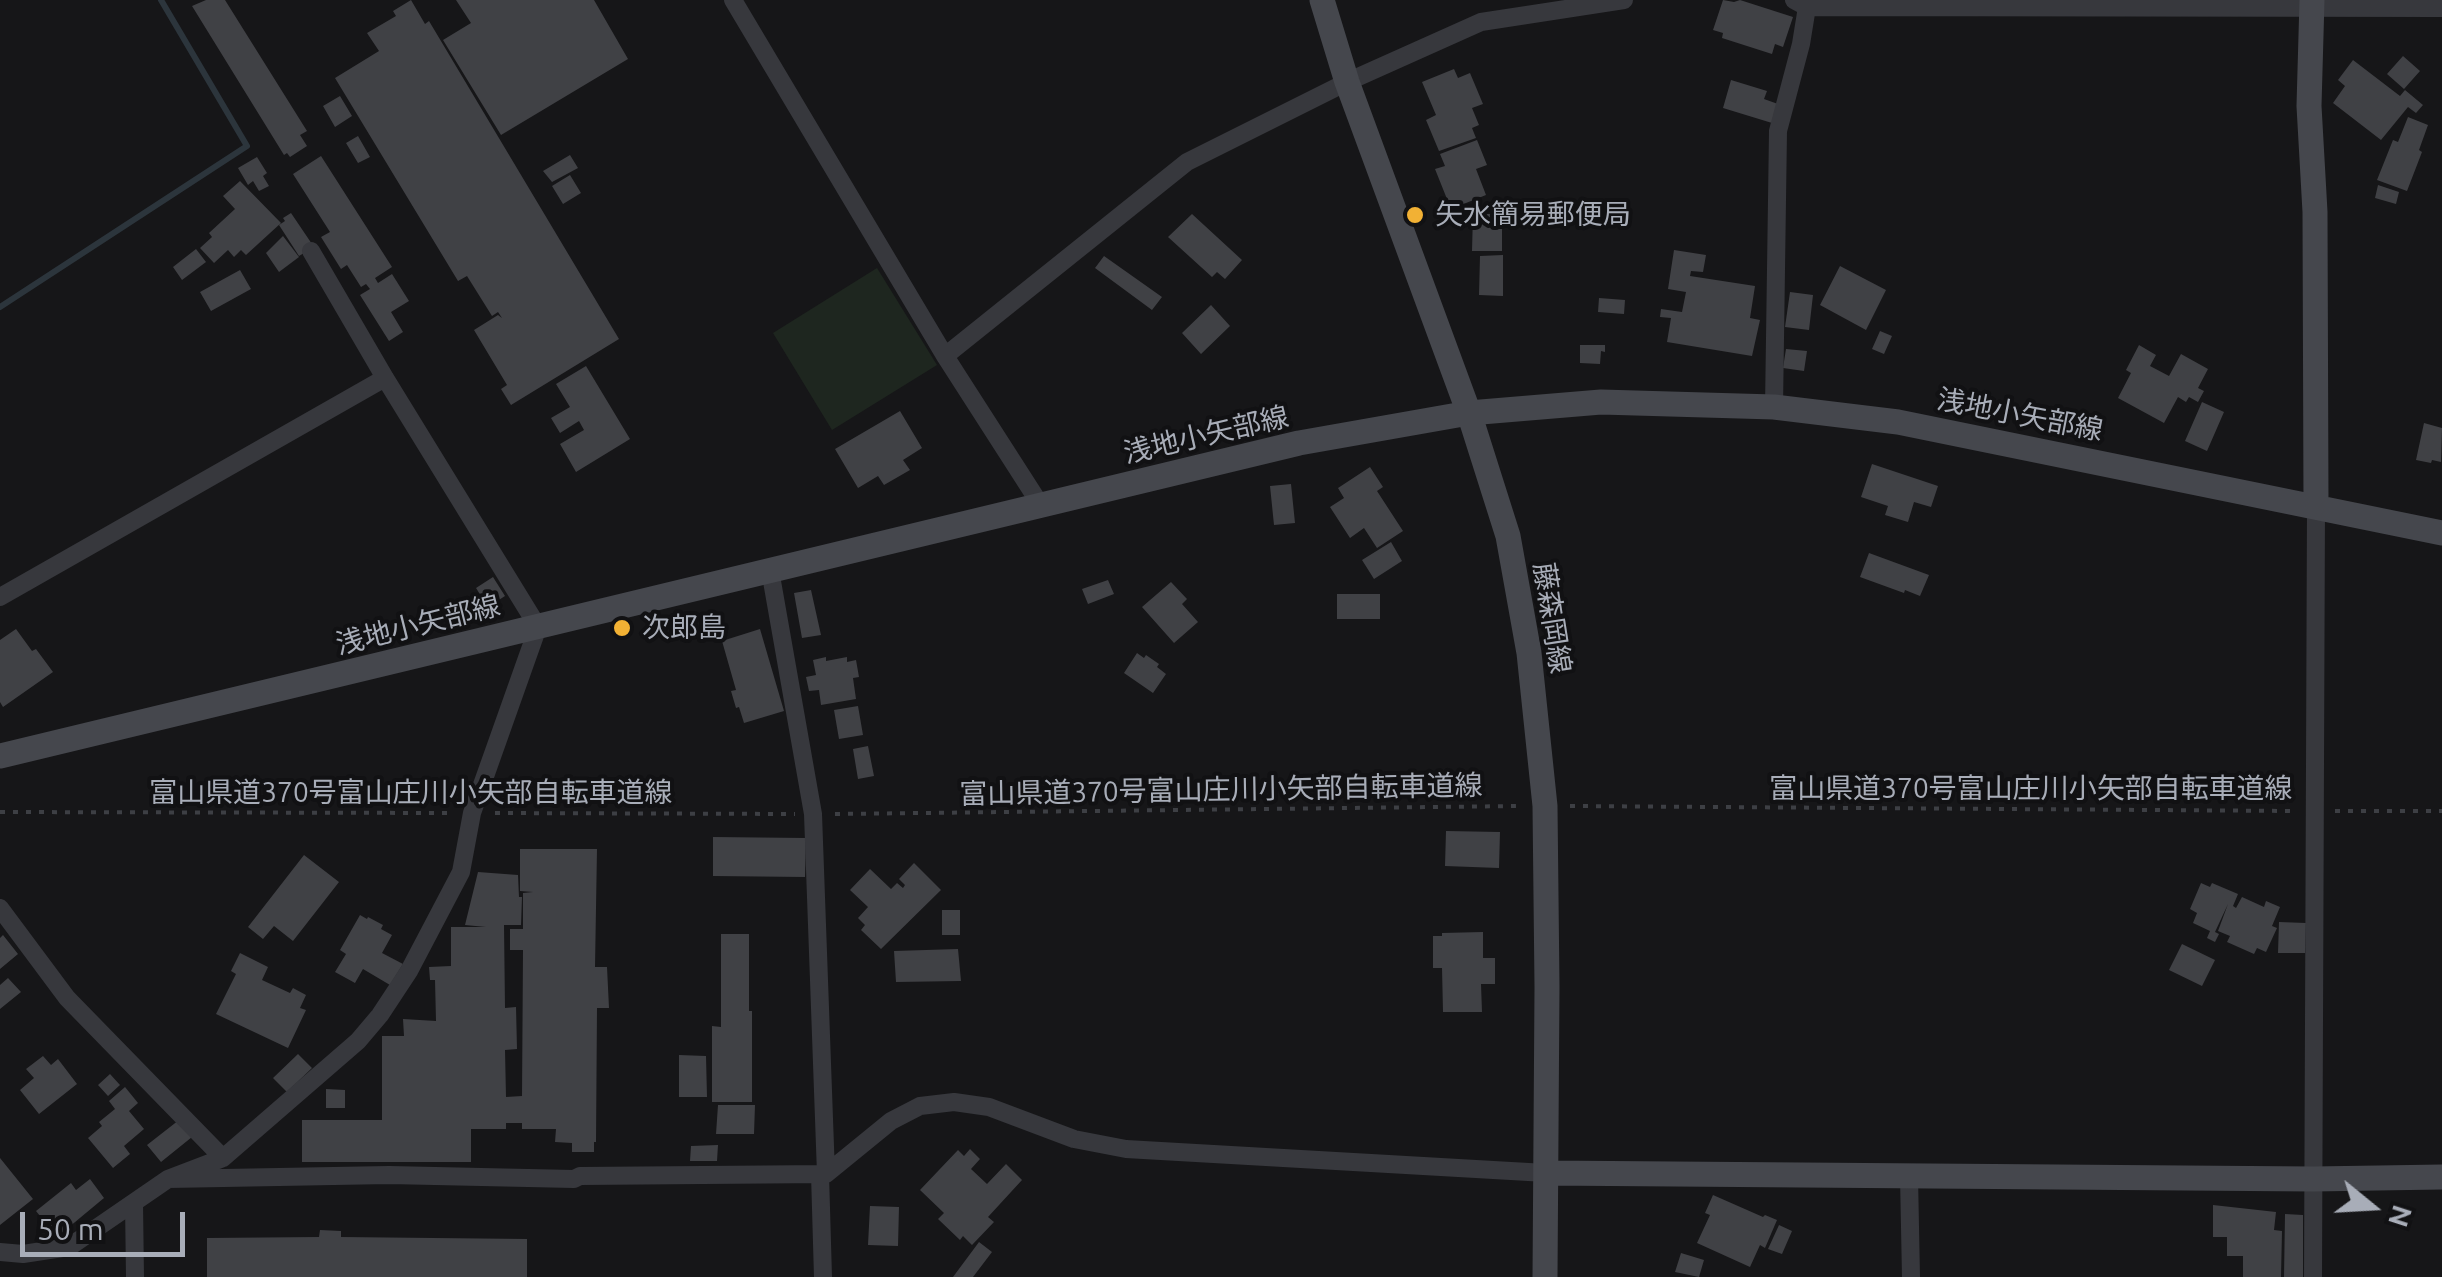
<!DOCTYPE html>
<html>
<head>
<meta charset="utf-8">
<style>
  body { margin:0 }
  #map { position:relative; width:2442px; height:1277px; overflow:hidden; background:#161618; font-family:Ubuntu,sans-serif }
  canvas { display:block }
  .north { position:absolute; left:2322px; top:1157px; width:100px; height:100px; -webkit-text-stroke:8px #111113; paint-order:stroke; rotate:108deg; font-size:28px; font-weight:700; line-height:40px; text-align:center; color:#a8adb8 }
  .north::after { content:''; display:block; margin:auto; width:35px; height:45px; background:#a8adb8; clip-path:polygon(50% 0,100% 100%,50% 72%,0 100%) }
  .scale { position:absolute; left:20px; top:1212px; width:165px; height:45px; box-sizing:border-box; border:5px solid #a8adb8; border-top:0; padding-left:12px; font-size:30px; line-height:35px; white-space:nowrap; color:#a8adb8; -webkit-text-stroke:8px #111113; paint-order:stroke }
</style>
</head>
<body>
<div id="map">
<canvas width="2442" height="1277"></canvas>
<div class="north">N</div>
<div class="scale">50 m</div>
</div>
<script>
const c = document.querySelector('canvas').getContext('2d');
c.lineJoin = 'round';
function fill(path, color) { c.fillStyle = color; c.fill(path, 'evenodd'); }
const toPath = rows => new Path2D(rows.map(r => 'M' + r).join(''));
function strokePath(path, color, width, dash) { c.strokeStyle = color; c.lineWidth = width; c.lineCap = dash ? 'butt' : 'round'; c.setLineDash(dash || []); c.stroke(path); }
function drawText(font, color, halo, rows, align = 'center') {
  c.font = font + ' Ubuntu,"Noto Sans JP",sans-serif'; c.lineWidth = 8; c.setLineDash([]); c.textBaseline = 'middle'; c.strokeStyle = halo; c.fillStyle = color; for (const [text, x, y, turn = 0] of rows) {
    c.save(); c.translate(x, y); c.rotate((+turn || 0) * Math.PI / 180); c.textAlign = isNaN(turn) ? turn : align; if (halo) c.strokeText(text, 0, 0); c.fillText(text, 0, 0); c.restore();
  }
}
fill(toPath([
  [877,268,937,365,832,430,773,333]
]), '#1e261f');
strokePath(toPath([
  [0,307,247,146,161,0]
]), '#2c353c', 6);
fill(toPath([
  [206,0,225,0,307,131,300,135,307,146,290,157,287,153,284,155,192,6],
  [411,0,425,24,429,21,619,339,511,405,501,389,507,385,474,330,498,315,502,318,498,312,492,316,467,276,458,281,335,78,379,51,367,33,396,16,393,11],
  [456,0,594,0,628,59,501,135,443,40,471,23],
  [1723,0,1734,2,1740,0,1793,17,1783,47,1775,44,1772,54,1722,38,1723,33,1713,30],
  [2403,56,2420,71,2404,89,2387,74],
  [2353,60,2400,96,2405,90,2423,105,2416,113,2408,107,2381,140,2333,103,2345,86,2338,80],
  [1454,69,1458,78,1470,73,1483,104,1472,108,1479,125,1472,128,1476,138,1439,151,1426,120,1436,115,1422,82],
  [1731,80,1767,91,1764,99,1778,104,1772,123,1723,108],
  [340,96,352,116,335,127,323,106],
  [2408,117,2428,125,2419,150,2422,152,2407,191,2377,180,2393,140,2398,142],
  [358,136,370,157,358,163,346,143],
  [1477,140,1487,165,1476,169,1486,195,1451,209,1435,169,1445,166,1440,154],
  [570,155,578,168,552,182,543,171],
  [321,156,392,267,375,278,378,283,392,274,409,301,391,312,403,332,389,341,360,295,370,289,366,284,361,287,347,265,341,269,321,237,330,232,293,174],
  [257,157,267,173,263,176,269,186,259,191,253,181,248,185,238,168],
  [570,175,581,193,563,204,552,186],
  [240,181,281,223,246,255,241,250,234,257,228,250,214,263,200,248,212,237,209,233,235,209,223,196],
  [2378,185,2399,192,2396,204,2375,198],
  [291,213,314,247,299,256,279,225,285,221,283,218],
  [1192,214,1242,260,1225,279,1217,272,1212,277,1168,237],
  [1473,214,1502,214,1502,251,1472,251],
  [283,236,299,257,279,272,266,253],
  [196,249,206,262,182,280,173,267],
  [1674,250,1706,255,1703,272,1691,271,1690,276,1755,286,1750,318,1760,320,1752,356,1667,342,1671,318,1660,317,1661,309,1682,312,1686,292,1668,289],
  [1503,255,1503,296,1479,295,1480,256],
  [1104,256,1162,297,1152,310,1095,268],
  [1840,266,1886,290,1866,330,1820,305],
  [240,270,251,289,211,311,200,292],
  [1790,292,1813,295,1809,330,1785,327],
  [1599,298,1625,300,1624,314,1598,312],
  [1211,305,1230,326,1201,354,1182,333],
  [1880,331,1892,336,1884,354,1872,349],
  [1580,345,1605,345,1605,352,1601,351,1600,364,1580,363],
  [2139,345,2156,355,2150,366,2169,376,2181,354,2208,369,2198,388,2204,391,2198,402,2189,397,2186,402,2178,397,2164,423,2118,398,2131,373,2126,370],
  [1786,349,1807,351,1804,371,1783,368],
  [586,366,630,439,576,472,560,444,584,430,579,421,560,433,551,418,570,407,556,384],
  [2202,402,2224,412,2207,451,2185,441],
  [900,411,922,448,903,460,910,470,884,485,878,476,858,488,835,449],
  [2424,423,2442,428,2441,462,2432,460,2431,463,2416,460],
  [1872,464,1938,486,1931,507,1914,502,1908,522,1885,515,1888,506,1861,497],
  [1370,467,1383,487,1377,491,1403,531,1377,548,1364,528,1350,538,1330,507,1344,498,1338,488],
  [1291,484,1295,523,1274,525,1270,486],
  [1391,542,1402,561,1374,579,1362,560],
  [1869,553,1929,575,1920,596,1905,590,1904,593,1860,577],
  [493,577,505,596,488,607,476,588],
  [1108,580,1114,594,1088,604,1082,589],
  [1171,582,1187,599,1182,604,1198,622,1174,643,1142,607],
  [811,590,821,635,802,638,794,593],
  [1337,594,1380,594,1380,619,1337,619],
  [16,629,32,651,36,649,53,672,3,707,0,702,0,640],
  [760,629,784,711,744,723,739,707,736,708,731,691,736,690,722,641],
  [1137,653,1144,658,1146,655,1159,664,1157,667,1166,674,1153,693,1124,673],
  [826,657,826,661,847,657,847,662,856,660,859,677,853,678,856,699,821,705,819,690,809,691,806,677,816,675,813,660],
  [858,706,863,735,839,739,834,710],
  [868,746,874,776,858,779,853,749],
  [1446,831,1500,832,1499,868,1445,866],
  [713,837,806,838,805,877,713,876],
  [520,849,597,849,595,967,607,967,609,1008,597,1008,596,1142,594,1142,594,1152,572,1152,572,1143,555,1142,556,1129,522,1129,522,1123,506,1123,506,1129,471,1129,471,1162,302,1162,302,1120,382,1120,382,1036,404,1036,403,1019,436,1021,435,980,430,980,429,967,451,966,451,927,486,927,465,925,478,872,518,875,519,897,522,897,521,925,504,925,505,1008,516,1007,517,1049,505,1050,506,1097,522,1096,523,950,510,950,510,929,523,929,523,893,533,892,520,891],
  [304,855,339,882,293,941,274,926,263,939,248,927],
  [914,863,941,890,881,949,861,930,865,925,858,918,868,907,850,890,870,869,891,889,897,883,903,888,905,885,899,879],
  [2201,883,2210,887,2212,883,2238,894,2233,906,2236,908,2242,897,2264,907,2266,901,2280,907,2272,926,2277,928,2266,952,2257,948,2254,954,2227,942,2230,936,2218,931,2228,904,2215,932,2219,934,2215,942,2207,938,2210,931,2193,923,2197,913,2190,909],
  [942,910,960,910,960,935,942,935],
  [360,915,367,919,368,917,383,925,381,929,392,935,382,953,403,964,390,985,363,969,355,983,335,972,346,954,340,950],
  [2279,922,2306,923,2305,953,2278,953],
  [1483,932,1483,958,1495,958,1495,984,1481,984,1482,1012,1443,1012,1442,968,1433,968,1433,936,1442,936,1442,933],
  [721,934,749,934,749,1011,752,1011,752,1102,712,1102,712,1026,721,1027],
  [3,935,18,954,0,969,0,938],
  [2182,944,2215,960,2202,986,2169,970],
  [958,949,961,981,896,982,894,951],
  [240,953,268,967,262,980,290,993,293,988,306,995,300,1008,306,1010,288,1048,216,1014,236,974,231,971],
  [8,978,21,992,0,1009,0,985],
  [298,1054,312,1068,287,1092,273,1078],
  [679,1055,706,1056,707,1097,679,1097],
  [43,1056,51,1065,58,1059,77,1084,39,1114,20,1090,34,1078,26,1069],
  [110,1074,120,1085,108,1096,98,1085],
  [125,1087,138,1103,129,1111,144,1129,124,1146,130,1154,113,1168,88,1138,102,1126,99,1122,115,1109,109,1101],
  [326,1089,345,1090,345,1108,326,1108],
  [718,1105,755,1105,754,1134,716,1134],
  [179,1120,192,1137,161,1162,147,1145],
  [718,1145,717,1161,690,1161,691,1146],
  [970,1149,980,1159,971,1169,987,1184,1006,1164,1022,1180,988,1217,994,1222,972,1245,963,1236,960,1240,938,1219,944,1213,920,1190,958,1150,964,1156],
  [0,1158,33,1199,0,1225],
  [90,1179,104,1198,57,1237,36,1211,71,1183,76,1190],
  [1713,1195,1763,1217,1765,1215,1777,1220,1765,1248,1760,1245,1750,1267,1697,1243,1710,1215,1705,1213],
  [2213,1205,2276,1212,2274,1230,2282,1231,2281,1277,2243,1277,2243,1256,2227,1256,2227,1237,2213,1237],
  [870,1206,899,1207,898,1246,868,1245],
  [2285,1214,2303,1215,2303,1277,2284,1277],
  [1779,1225,1792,1231,1782,1254,1768,1249],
  [320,1230,341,1231,341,1237,527,1239,527,1277,207,1277,207,1238,319,1237],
  [979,1242,992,1252,973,1277,953,1277],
  [1681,1253,1704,1260,1699,1277,1675,1272]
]), '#404145');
strokePath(toPath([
  [1570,806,2295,811],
  [2335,811,2442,811],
  [0,812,450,813],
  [495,813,795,814],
  [835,814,1520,806]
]), '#3d3f44', 4, [5, 8]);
strokePath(toPath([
  [733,0,945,356,1040,504],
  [1794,0,1807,7,2442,8],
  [945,356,1187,162,1347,82,1481,22,1624,0],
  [1774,407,1778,131,1801,44,1807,7],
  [770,570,813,814,826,1174],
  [0,597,385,378],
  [0,908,67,998,223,1158],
  [820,1174,823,1277],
  [1909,1176,1911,1277],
  [168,1179,389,1175,574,1179,580,1176,826,1174,891,1121,920,1106,954,1102,989,1107,1074,1139,1126,1149,1546,1173],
  [134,1203,135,1277],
  [0,1252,23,1254,69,1247,168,1179,223,1158,358,1041,380,1015,409,971,461,872,472,813,538,627,385,378,311,251],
  [2313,1277,2316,507]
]), '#37383d', 18);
strokePath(toPath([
  [1322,0,1347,82,1469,413,1508,536,1529,653,1545,806,1547,987,1545,1277],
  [2312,0,2309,106,2315,212,2316,507],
  [0,756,1299,443,1469,413,1601,402,1774,407,1898,422,2442,533],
  [1546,1173,2313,1179,2442,1177]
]), '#45474d', 25);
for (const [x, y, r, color] of [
  [1415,215,10,"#f2b134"],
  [622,628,10,"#f2b134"]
]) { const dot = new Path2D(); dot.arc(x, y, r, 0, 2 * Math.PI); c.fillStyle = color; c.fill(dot); strokePath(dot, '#111113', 4); }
drawText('28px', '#a8adb8', '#111113', [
  ["矢水簡易郵便局",1435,215],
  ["次郎島",642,628]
], 'left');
drawText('28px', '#a8adb8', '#111113', [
  ["浅地小矢部線",2020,415,11],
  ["浅地小矢部線",1206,435,-13],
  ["藤森岡線",1552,618,81],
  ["浅地小矢部線",418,625,-14],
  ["富山県道370号富山庄川小矢部自転車道線",2031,789],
  ["富山県道370号富山庄川小矢部自転車道線",1221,790,-1],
  ["富山県道370号富山庄川小矢部自転車道線",411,793]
]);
</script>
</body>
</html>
